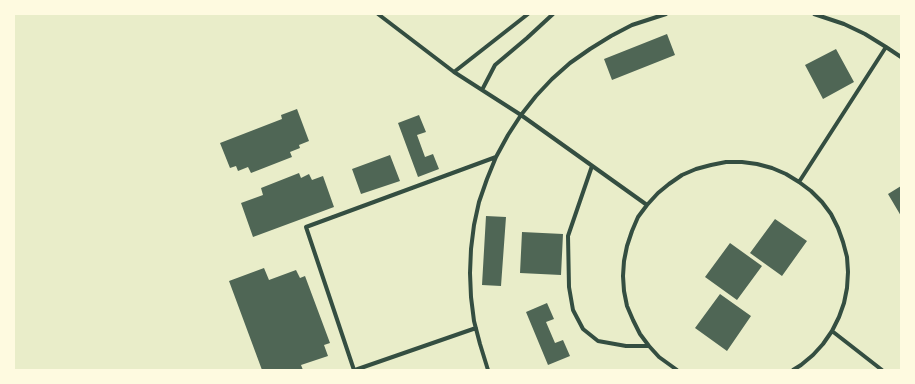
<!DOCTYPE html>
<html>
<head>
<meta charset="utf-8">
<style>
  body { margin:0 }
  #map { position:relative; width:915px; height:384px; overflow:hidden; background:#e9edc9; font-family:"DM Sans",sans-serif }
  canvas { display:block }
  .frame { position:absolute; inset:0; border:15px solid #fefae0; pointer-events:none }
</style>
</head>
<body>
<div id="map">
<canvas width="915" height="384"></canvas>
<div class="frame"></div>
</div>
<script>
const c = document.querySelector('canvas').getContext('2d');
c.lineJoin = 'round';
function fill(path, color) { c.fillStyle = color; c.fill(path, 'evenodd'); }
const toPath = rows => new Path2D(rows.map(r => 'M' + r).join(''));
function strokePath(path, color, width, dash) { c.strokeStyle = color; c.lineWidth = width; c.lineCap = dash ? 'butt' : 'round'; c.setLineDash(dash || []); c.stroke(path); }
fill(toPath([
  [667,34,675,55,612,80,604,59],
  [836,49,854,82,823,99,805,65],
  [297,109,309,141,299,145,300,148,290,152,292,157,251,173,248,167,238,171,236,166,230,168,220,143,282,119,281,115],
  [419,115,426,132,417,135,425,157,433,154,439,169,418,177,398,123],
  [390,155,400,181,361,194,352,169],
  [299,173,301,178,309,174,312,180,323,176,334,207,253,237,241,203,263,195,261,188],
  [901,186,901,216,888,194],
  [486,216,506,217,501,286,482,285],
  [775,219,807,241,782,276,750,253],
  [522,232,563,234,561,275,520,273],
  [730,243,762,266,737,300,705,277],
  [264,268,269,280,296,270,300,278,305,276,330,343,324,345,328,356,301,365,303,370,262,370,229,281],
  [720,294,751,316,727,351,695,328],
  [547,303,554,319,546,322,555,343,563,340,570,356,548,365,526,312]
]), '#4f6655');
strokePath(toPath([
  [378,14,454,72,521,115,647,205],
  [814,14,844,24,865,34,886,47,901,57],
  [454,72,528,14],
  [482,90,495,65,527,38,553,14],
  [592,166,568,236,569,287,573,310,583,329,598,341,626,346,649,346],
  [799,182,886,47],
  [832,331,882,370],
  [354,370,306,227,496,157],
  [355,370,476,328],
  [488,370,480,344,474,321,471,297,470,273,471,249,474,225,479,202,487,179,496,157,508,135,521,115,536,96,552,79,570,63,590,49,611,36,632,25,666,14],
  [677,370,659,357,649,346,640,334,633,320,627,306,624,291,623,276,624,261,627,246,632,231,638,217,647,205,658,193,669,184,682,175,696,169,711,165,726,162,742,162,757,164,772,168,786,174,799,182,811,191,822,202,831,214,838,228,843,242,847,257,848,272,847,288,844,303,839,317,832,331,823,344,813,355,801,365,793,370]
]), '#344e41', 4);
</script>
</body>
</html>
